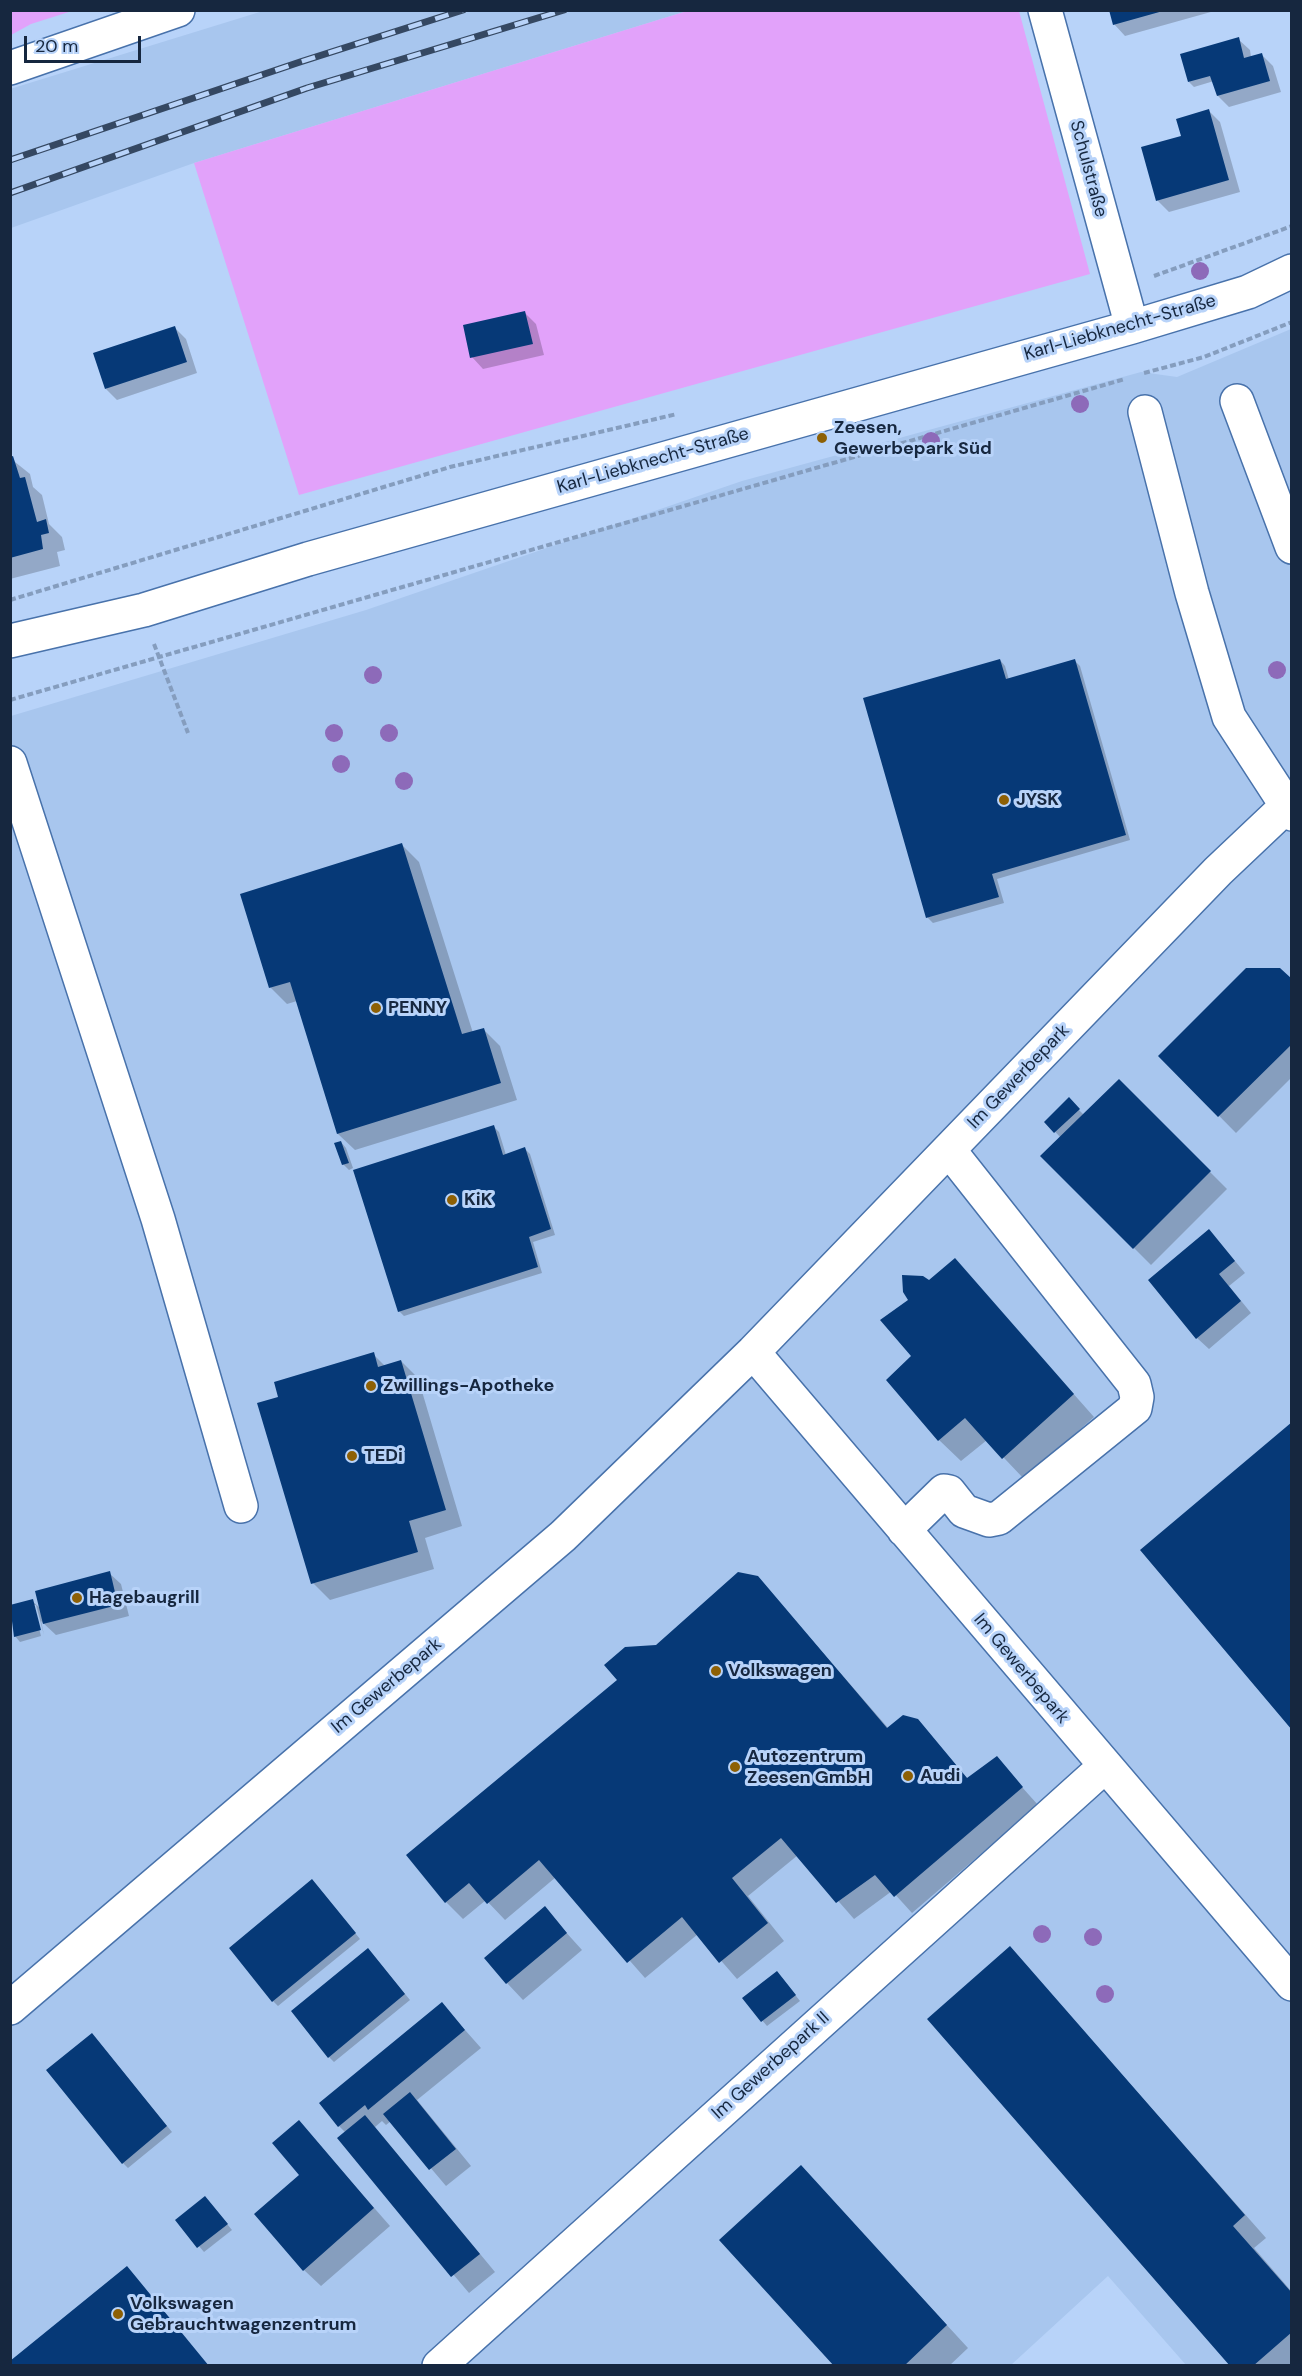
<!DOCTYPE html>
<html>
<head>
<meta charset="utf-8">
<style>
  body { margin:0 }
  #map { position:relative; width:1302px; height:2376px; overflow:hidden; background:#b8d3f9; font-family:"DM Sans",sans-serif }
  canvas { display:block }
  .frame { position:absolute; inset:0; border:12px solid #16273f; pointer-events:none }
  .scale { position:absolute; left:24px; top:36px; width:117px; height:27px; box-sizing:border-box; border:3px solid #16273f; border-top:0; padding-left:8px; font-size:18px; line-height:21px; white-space:nowrap; color:#16273f; -webkit-text-stroke:4px #b8d3f9; paint-order:stroke }
</style>
</head>
<body>
<div id="map">
<canvas width="1302" height="2376"></canvas>
<div class="frame"></div>
<div class="scale">20 m</div>
</div>
<script>
const c = document.querySelector('canvas').getContext('2d');
c.lineJoin = 'round';
function fill(path, color) { c.fillStyle = color; c.fill(path, 'evenodd'); }
const toPath = rows => new Path2D(rows.map(r => 'M' + r).join(''));
function strokePath(path, color, width, dash) { c.strokeStyle = color; c.lineWidth = width; c.lineCap = dash ? 'butt' : 'round'; c.setLineDash(dash || []); c.stroke(path); }
function drawText(font, color, halo, rows, align = 'center') {
  c.font = font + ' "DM Sans",sans-serif'; c.lineWidth = 6; c.setLineDash([]); c.textBaseline = 'middle'; c.strokeStyle = halo; c.fillStyle = color; for (const [text, x, y, turn = 0] of rows) {
    c.save(); c.translate(x, y); c.rotate((+turn || 0) * Math.PI / 180); c.textAlign = isNaN(turn) ? turn : align; if (halo) c.strokeText(text, 0, 0); c.fillText(text, 0, 0); c.restore();
  }
}
fill(toPath([
  [263,11,687,11,194,163,11,228,10,89],
  [1291,329,1291,2365,1186,2365,1108,2276,1011,2365,11,2366,11,716,366,610,742,481,1141,372,1177,377]
]), '#a8c6ee');
fill(toPath([
  [11,10,72,10,72,11,31,24,11,35],
  [687,11,1019,11,1090,274,299,495,194,163]
]), '#e2a2fa');
fill(toPath([
  [1111,10,1218,10,1125,36,1114,24],
  [1238,39,1250,50,1251,57,1261,54,1273,66,1281,92,1229,107,1218,96,1214,81,1194,87,1189,82],
  [1208,110,1220,122,1240,192,1169,212,1158,201,1143,148,1182,137],
  [525,313,536,324,544,355,483,369,472,357],
  [175,328,186,339,197,373,117,400,106,389],
  [10,458,30,474,33,487,42,495,49,524,62,537,65,550,57,552,60,566,10,579],
  [1000,660,1005,666,1009,680,1075,661,1080,666,1130,840,997,879,1004,903,933,923,928,918,865,699],
  [402,845,419,862,473,1033,483,1029,500,1046,517,1100,355,1150,338,1134,297,1001,287,1004,270,987],
  [1292,981,1292,1077,1236,1133,1160,1056],
  [1119,1081,1227,1189,1151,1265,1042,1156,1061,1138,1046,1122,1069,1100,1084,1115],
  [494,1127,499,1132,506,1155,525,1149,530,1154,555,1235,533,1242,542,1273,404,1316,399,1311],
  [341,1142,346,1148,353,1168,349,1170,343,1164],
  [1220,1243,1245,1273,1229,1286,1251,1313,1209,1349,1197,1338],
  [955,1260,1094,1417,1024,1479,987,1440,961,1461,939,1440,914,1356,910,1300],
  [373,1354,385,1366,401,1361,418,1378,462,1526,425,1538,434,1569,330,1600,313,1583,280,1398],
  [109,1573,121,1584,129,1616,56,1635,41,1621,44,1635,36,1605,33,1605,41,1636,20,1642,15,1636,10,1607,32,1601,41,1609],
  [757,1577,889,1729,917,1720,968,1779,996,1758,1038,1805,912,1913,892,1891,854,1919,798,1855,748,1896,784,1941,737,1979,698,1934,645,1978,556,1877,505,1920,486,1900,463,1919,446,1902,657,1647],
  [318,1887,360,1939,278,2006,273,2001],
  [545,1909,582,1950,523,2000,507,1983],
  [1010,1948,1266,2238,1254,2248,1292,2292,1292,2366,1232,2366],
  [373,1955,410,2000,334,2062,329,2057],
  [782,1978,800,2001,767,2026,744,1999],
  [442,2004,481,2048,417,2100,471,2166,446,2186,391,2121,386,2125,382,2121,375,2127,495,2272,469,2293,339,2139,346,2133,339,2126],
  [97,2040,172,2132,128,2168,123,2163],
  [299,2122,390,2226,321,2286,304,2270],
  [801,2167,968,2348,949,2366,836,2366],
  [210,2203,232,2230,204,2252,177,2220]
]), '#0003');
fill(toPath([
  [1109,10,1163,10,1163,11,1113,25],
  [1239,37,1244,58,1262,53,1270,81,1217,96,1210,76,1188,82,1180,54],
  [1209,109,1229,180,1156,201,1141,147,1181,136,1176,119],
  [525,311,533,344,470,358,463,325],
  [175,326,187,362,105,389,93,353],
  [13,456,20,478,25,477,37,522,46,519,49,533,41,535,43,549,10,558,10,457],
  [1000,659,1006,679,1075,659,1126,835,992,874,999,897,926,918,863,698],
  [402,843,462,1034,484,1028,501,1083,337,1134,290,982,269,988,240,894],
  [1246,968,1280,968,1292,979,1292,1044,1218,1117,1158,1056],
  [1119,1079,1211,1171,1133,1249,1040,1156],
  [1069,1097,1080,1109,1054,1133,1044,1122],
  [494,1125,503,1155,525,1147,551,1229,529,1237,538,1267,398,1312,353,1170],
  [341,1141,349,1163,342,1165,334,1143],
  [1209,1229,1235,1261,1219,1274,1241,1301,1196,1339,1148,1280],
  [955,1258,1074,1394,1002,1459,965,1418,938,1441,886,1380,911,1356,880,1320,908,1300,903,1292,902,1275,923,1276,929,1280],
  [374,1352,378,1367,401,1360,446,1510,409,1521,418,1552,311,1584,257,1403,278,1397,274,1382],
  [1292,1422,1292,1730,1140,1550],
  [110,1571,118,1605,43,1624,35,1591],
  [738,1572,758,1576,887,1728,903,1715,918,1719,967,1778,997,1756,1023,1787,894,1897,875,1875,836,1903,781,1838,732,1878,768,1923,719,1963,682,1917,627,1963,539,1860,487,1904,469,1883,445,1903,406,1855,617,1680,604,1665,625,1647,656,1645],
  [33,1599,41,1630,14,1637,10,1605],
  [312,1879,356,1933,272,2002,229,1948],
  [545,1906,567,1933,506,1984,484,1958],
  [1010,1946,1245,2215,1233,2226,1292,2293,1292,2332,1253,2366,1230,2366,927,2019],
  [368,1948,405,1994,328,2058,291,2011],
  [777,1971,796,1995,761,2022,742,1998],
  [442,2002,465,2030,368,2110,365,2105,338,2127,319,2103],
  [92,2033,167,2126,122,2164,46,2070],
  [410,2092,456,2149,429,2170,383,2114],
  [365,2115,480,2254,451,2277,337,2138],
  [299,2120,374,2208,303,2271,254,2214,299,2175,272,2143],
  [801,2165,947,2325,904,2366,834,2366,719,2240],
  [205,2196,228,2224,197,2248,175,2220],
  [127,2266,209,2366,10,2366,10,2361]
]), '#063977');
const minor = toPath([
  [1045,10,1132,327],
  [10,68,178,10],
  [1237,401,1292,547],
  [1145,412,1192,593,1229,717,1292,814],
  [10,641,144,610,308,559,1132,327,1248,292,1292,271],
  [10,763,158,1219,241,1506],
  [753,1352,1292,1984],
  [904,1530,944,1491,949,1492,964,1511,989,1520,999,1518,1135,1408,1137,1397,1134,1384,949,1150],
  [10,2008,563,1536,753,1352,1218,871,1292,801],
  [439,2366,1104,1767]
]);
strokePath(minor, '#4872ab', 36);
strokePath(toPath([
  [1154,276,1292,226],
  [1144,373,1204,357,1292,322],
  [10,600,450,467,677,414],
  [154,644,188,733],
  [10,700,1125,379]
]), '#859dbe', 4, [6, 3]);
strokePath(minor, '#fff', 33);
const rail = toPath([
  [10,160,300,62,463,10],
  [10,193,307,88,564,10]
]);
strokePath(rail, '#354862', 7);
strokePath(rail, '#b8d3f9', 4.5, [14]);
c.fillStyle = '#8d6ab9';
for (const [x, y] of [
  [1200,271],
  [1080,404],
  [931,441],
  [1277,670],
  [373,675],
  [334,733],
  [389,733],
  [341,764],
  [404,781],
  [1042,1934],
  [1093,1937],
  [1105,1994]
]) { c.beginPath(); c.arc(x, y, 9, 0, 2 * Math.PI); c.fill(); }
for (const [x, y, r, color] of [
  [822,438,6,"#8d6005"],
  [1004,800,6,"#8d6005"],
  [376,1008,6,"#8d6005"],
  [452,1200,6,"#8d6005"],
  [371,1386,6,"#8d6005"],
  [352,1456,6,"#8d6005"],
  [77,1598,6,"#8d6005"],
  [716,1671,6,"#8d6005"],
  [735,1767,6,"#8d6005"],
  [908,1776,6,"#8d6005"],
  [118,2314,6,"#8d6005"]
]) { const dot = new Path2D(); dot.arc(x, y, r, 0, 2 * Math.PI); c.fillStyle = color; c.fill(dot); strokePath(dot, '#b8d3f9', 2); }
drawText('18px', '#16273f', '#b8d3f9', [
  ["Schulstraße",1088,169,75],
  ["Karl-Liebknecht-Straße",1120,328,-16],
  ["Karl-Liebknecht-Straße",653,461,-16],
  ["Im Gewerbepark",1019,1077,-46],
  ["Im Gewerbepark",1021,1669,50],
  ["Im Gewerbepark",387,1686,-40],
  ["Im Gewerbepark II",771,2066,-42]
]);
drawText('bold 18px', '#16273f', '#b8d3f9', [
  ["Zeesen,",834,428],
  ["Gewerbepark Süd",834,449],
  ["JYSK",1016,800],
  ["PENNY",388,1008],
  ["KiK",464,1200],
  ["Zwillings-Apotheke",383,1386],
  ["TEDi",364,1456],
  ["Hagebaugrill",89,1598],
  ["Volkswagen",728,1671],
  ["Autozentrum",747,1757],
  ["Zeesen GmbH",747,1778],
  ["Audi",920,1776],
  ["Volkswagen",130,2304],
  ["Gebrauchtwagenzentrum",130,2325]
], 'left');
</script>
</body>
</html>
